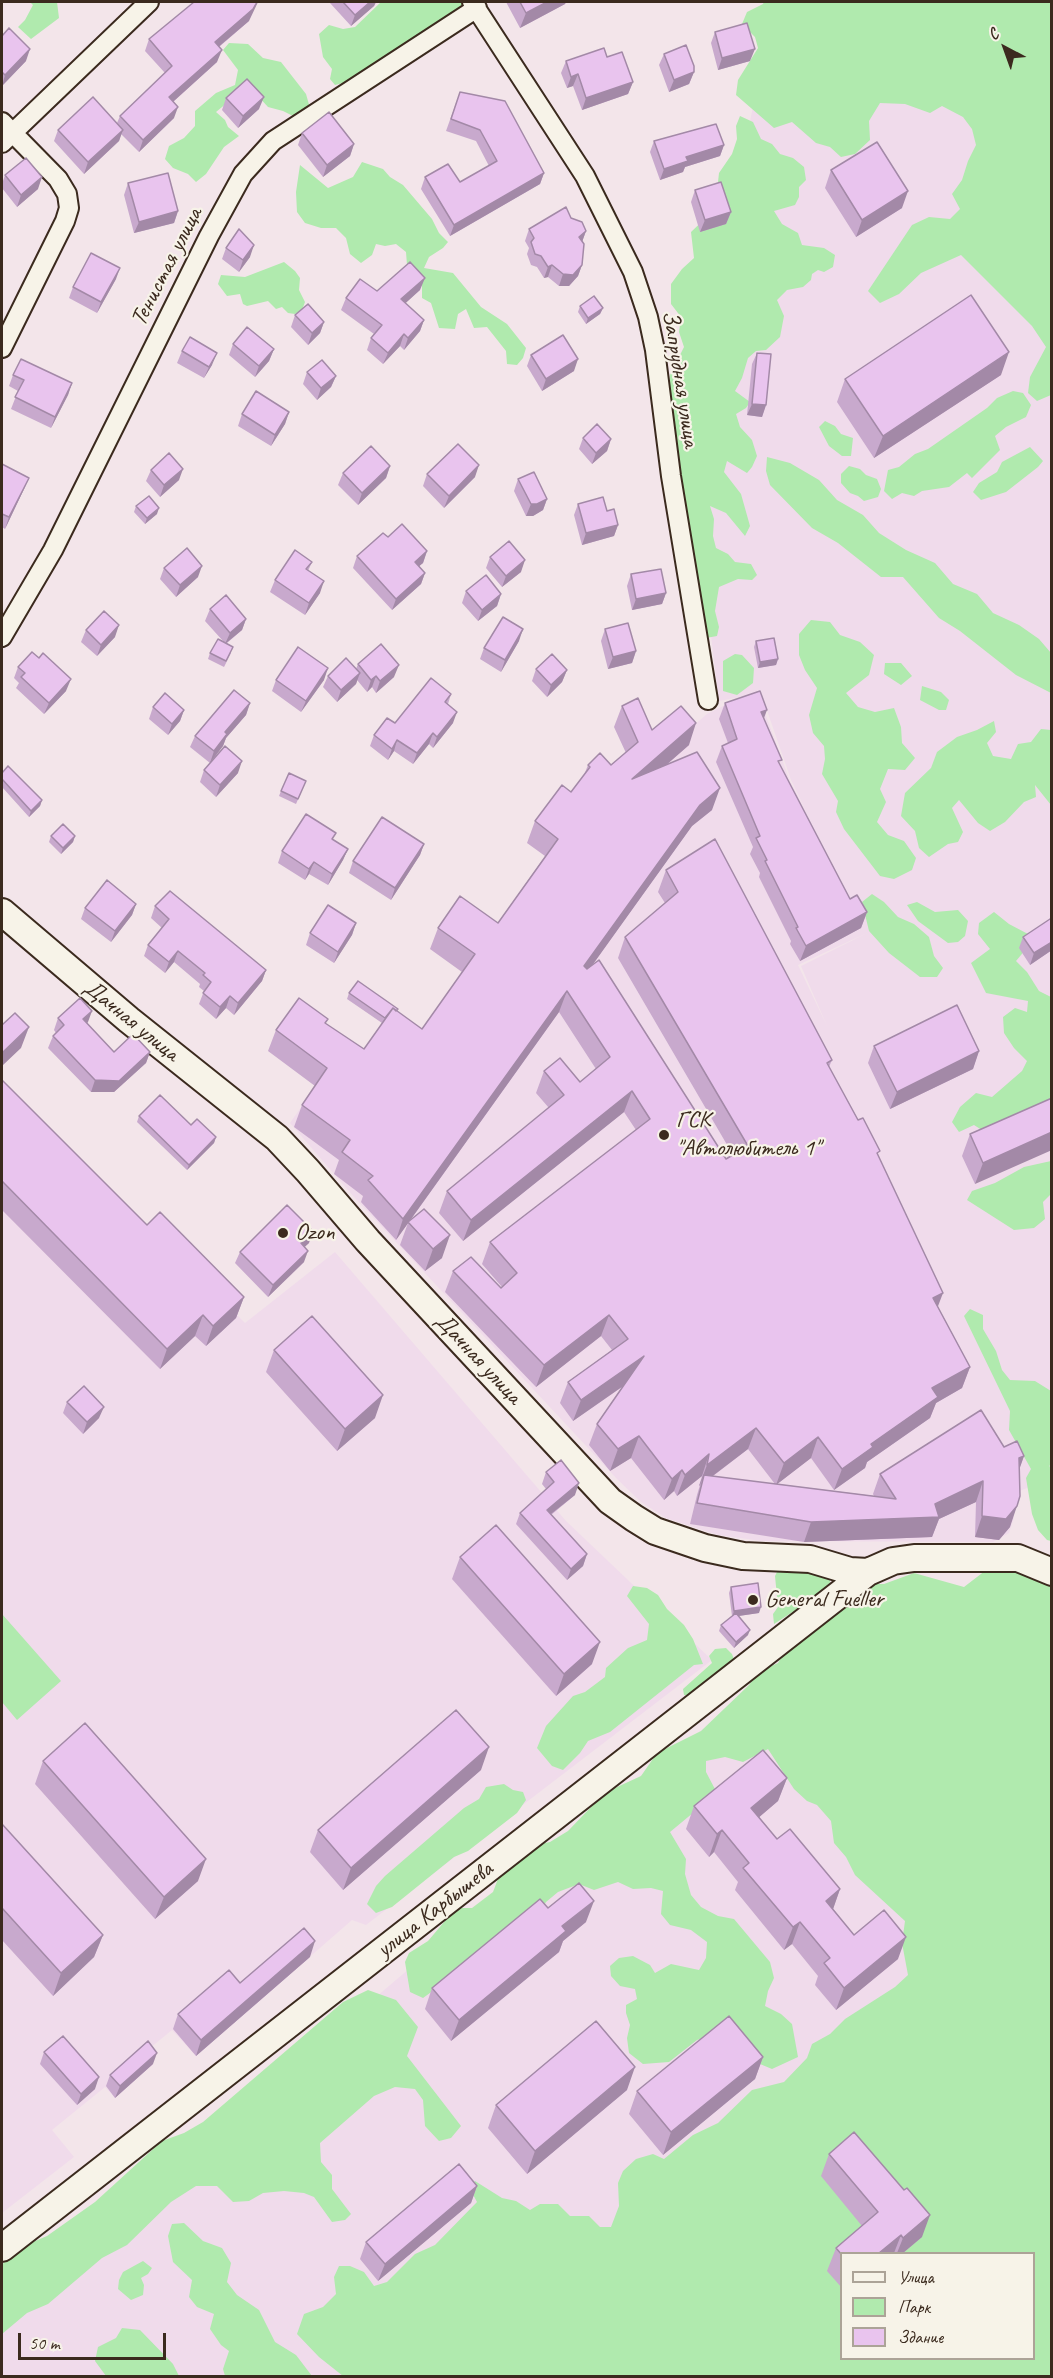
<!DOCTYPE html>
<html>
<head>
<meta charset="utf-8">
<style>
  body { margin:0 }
  #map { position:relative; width:1053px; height:2378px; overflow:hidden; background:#f3e5ea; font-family:Caveat,sans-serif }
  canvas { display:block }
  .frame { position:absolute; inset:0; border:3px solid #3b2a1e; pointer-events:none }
  .legend { position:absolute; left:840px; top:2252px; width:195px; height:108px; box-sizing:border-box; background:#f7f3e8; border:2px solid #aca397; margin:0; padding:8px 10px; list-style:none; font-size:18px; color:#3b2a1e }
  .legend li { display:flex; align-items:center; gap:12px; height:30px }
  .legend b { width:30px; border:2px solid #aca397 }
  .north { position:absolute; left:975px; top:18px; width:60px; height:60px; -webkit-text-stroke:4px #f7f3e8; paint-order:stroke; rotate:319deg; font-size:16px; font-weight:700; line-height:24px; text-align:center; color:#3b2a1e }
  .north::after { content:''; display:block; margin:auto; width:21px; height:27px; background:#3b2a1e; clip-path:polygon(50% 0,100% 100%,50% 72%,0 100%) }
  .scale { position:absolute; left:18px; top:2333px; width:148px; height:27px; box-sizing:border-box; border:3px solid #3b2a1e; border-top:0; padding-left:8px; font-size:18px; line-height:21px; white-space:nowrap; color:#3b2a1e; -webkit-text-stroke:4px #f7f3e8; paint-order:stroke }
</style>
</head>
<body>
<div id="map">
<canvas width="1053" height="2378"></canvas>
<div class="frame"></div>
<ul class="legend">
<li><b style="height:8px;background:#f7f3e8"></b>Улица</li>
<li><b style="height:16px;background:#b0eaae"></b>Парк</li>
<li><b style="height:16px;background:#e9c4ee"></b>Здание</li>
</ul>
<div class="north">С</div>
<div class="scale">50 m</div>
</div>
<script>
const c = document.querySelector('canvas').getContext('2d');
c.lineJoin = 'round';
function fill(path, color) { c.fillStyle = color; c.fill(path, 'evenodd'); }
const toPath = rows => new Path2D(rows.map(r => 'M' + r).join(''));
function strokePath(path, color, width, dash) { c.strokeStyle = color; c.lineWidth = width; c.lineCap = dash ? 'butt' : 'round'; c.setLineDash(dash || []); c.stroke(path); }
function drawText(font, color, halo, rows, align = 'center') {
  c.font = font + ' Caveat,sans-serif'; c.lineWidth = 4.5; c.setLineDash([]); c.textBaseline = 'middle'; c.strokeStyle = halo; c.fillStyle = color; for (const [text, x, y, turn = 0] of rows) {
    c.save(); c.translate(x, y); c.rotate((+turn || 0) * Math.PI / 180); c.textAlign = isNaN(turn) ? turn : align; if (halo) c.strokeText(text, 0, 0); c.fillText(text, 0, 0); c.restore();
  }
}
fill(toPath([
  [776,2,1051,2,1051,1516,1039,1483,1010,1495,1014,1518,1009,1533,993,1542,762,1541,718,1535,666,1518,641,1502,616,1478,354,1197,290,1123,337,1056,390,1082,684,734,707,714,733,701,758,694,790,781,806,811,791,780,761,693,719,701,690,464,751,116],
  [867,933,801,966,827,1026,798,965],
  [2,1105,138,1241,152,1229,245,1323,335,1252,566,1521,712,1660,366,1925,352,1920,196,2056,172,2030,144,2053,153,2064,115,2098,105,2087,52,2130,74,2157,2,2213],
  [886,1592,1051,2114,1051,2376,2,2376,2,2306,349,2020,599,1807],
  [842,2254,1034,2254,1034,2358,842,2358]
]), '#f0dbeb');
fill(toPath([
  [30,2,57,2,59,18,31,39,18,27,25,20,33,5],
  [381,2,480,2,347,82,335,85,330,79,332,69,323,57,319,34,329,25,343,29,355,27],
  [764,2,1051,2,1051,395,1037,401,1028,393,1030,377,1046,347,1032,326,961,255,921,273,899,294,880,303,868,291,912,225,929,217,950,219,960,209,952,194,962,180,968,161,976,145,972,129,963,117,942,106,930,113,905,104,880,103,869,121,870,140,855,154,841,157,830,147,816,143,792,122,774,128,736,95,738,80,758,48,755,37,742,24,747,12,763,4],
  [229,43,248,44,263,58,281,62,306,94,310,108,299,119,283,111,268,107,257,95,245,88,216,112,225,120,228,127,239,136,224,147,206,174,196,182,188,174,173,168,165,159,169,146,184,138,195,126,195,111,216,93,235,85,238,70,223,50],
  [740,116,753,122,761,139,772,144,780,154,793,158,804,167,806,180,799,187,799,197,795,205,774,211,782,224,798,233,802,245,824,248,835,255,833,267,824,272,818,270,812,274,811,280,803,287,787,290,777,300,784,316,780,337,766,350,756,351,748,358,742,378,735,391,750,402,746,408,736,414,740,427,752,440,757,456,752,467,747,473,727,461,724,472,741,494,750,526,745,536,726,513,710,506,714,519,713,536,716,548,728,554,735,562,751,564,757,575,752,580,738,579,719,587,715,611,719,627,717,636,706,638,679,480,681,469,667,421,673,404,668,390,670,375,684,347,679,332,681,317,671,304,671,284,682,269,694,258,691,232,715,209,719,173,732,154,737,139,736,126],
  [362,162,383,169,390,177,403,185,432,219,439,233,448,242,443,248,429,257,424,268,453,273,481,307,507,324,526,348,523,358,517,365,507,364,506,351,487,327,474,328,466,309,458,314,455,329,439,328,431,303,422,298,422,284,407,265,406,252,396,244,385,246,376,244,372,255,361,263,350,254,346,238,336,228,321,228,305,223,297,212,296,192,300,165,328,188,353,177],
  [284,262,295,271,300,278,299,290,305,302,302,310,295,314,288,313,282,307,276,309,268,301,247,306,243,304,240,294,227,296,218,284,221,275,245,277],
  [1013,391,1023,393,1031,405,1026,417,1006,427,995,436,1000,450,972,478,967,473,949,487,922,491,914,496,902,493,892,499,884,491,888,470,899,467,915,454,928,449,987,408,997,398],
  [825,421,835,426,841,434,853,438,851,456,842,456,829,446,819,427],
  [1030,447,1043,461,1038,467,1006,492,981,500,973,492,979,483,997,472,1002,462],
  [767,457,790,463,819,480,837,500,863,515,879,533,906,550,935,563,953,584,977,594,993,613,1019,625,1039,639,1051,653,1051,693,1016,675,960,631,939,618,903,577,881,577,838,543,812,528,770,485,766,471],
  [849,466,860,469,866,475,877,479,881,489,878,497,864,501,858,496,850,493,841,483,841,474],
  [811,620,830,622,840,635,860,642,874,655,869,675,846,693,858,707,875,712,894,708,901,727,902,743,915,758,905,770,888,769,880,789,886,802,877,822,888,835,904,841,916,858,912,870,894,879,880,876,844,829,836,812,838,801,822,774,825,759,824,746,813,733,809,715,817,688,805,670,799,655,799,634],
  [735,654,742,655,754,668,753,683,737,695,723,691,723,661],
  [885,663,901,663,912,676,901,685,884,674],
  [922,686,941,692,949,700,946,710,939,710,920,700],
  [994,721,996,732,987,743,993,756,1011,759,1018,744,1031,742,1041,729,1051,730,1051,805,1035,785,1036,797,1024,802,1005,822,990,831,978,823,959,800,952,808,963,832,958,842,948,844,929,857,919,848,915,831,901,816,905,793,931,768,937,752,957,737,977,730],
  [872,894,884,902,898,917,914,924,929,937,934,956,943,968,937,977,920,977,889,953,869,931,862,902],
  [917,902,935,912,958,910,968,921,965,936,958,942,948,943,918,921,907,905],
  [994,912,1009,924,1028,934,1026,949,1016,961,1027,972,1039,991,1051,997,1051,1107,988,1134,974,1125,959,1132,952,1122,960,1107,976,1093,992,1097,1022,1071,1027,1061,1014,1048,1004,1033,1003,1017,1015,1008,1027,1012,1028,1001,986,993,971,963,990,949,978,934,979,923],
  [1051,1161,1051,1194,1043,1202,1045,1219,1034,1228,1014,1230,967,1200,972,1191,995,1183,1024,1167],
  [970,1309,983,1315,983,1329,996,1351,1002,1370,1010,1380,1035,1381,1051,1391,1052,1464,1049,1466,1052,1468,1051,1541,1047,1540,1038,1530,1032,1514,1026,1478,1031,1469,1009,1430,1010,1411,964,1316],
  [990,1567,1052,1574,1051,2376,343,2376,319,2357,297,2334,304,2314,323,2307,336,2294,334,2277,339,2266,350,2266,364,2272,374,2286,387,2282,415,2254,435,2245,477,2202,469,2187,475,2181,502,2198,516,2201,530,2210,540,2204,558,2204,570,2216,589,2216,600,2227,611,2227,619,2206,618,2183,623,2171,636,2159,653,2154,664,2159,693,2135,718,2123,752,2090,784,2082,807,2058,812,2044,830,2034,845,2019,895,1987,908,1975,902,1943,905,1921,855,1875,846,1857,834,1843,831,1821,817,1805,807,1801,794,1789,768,1749,743,1762,725,1757,706,1761,706,1772,717,1793,670,1832,686,1859,685,1874,691,1895,701,1907,718,1916,734,1919,770,1962,774,1978,768,1991,765,2006,781,2014,792,2024,798,2057,772,2069,760,2064,715,2034,697,2040,669,2062,643,2064,629,2053,627,2038,630,2025,626,2013,626,2005,637,1999,635,1989,620,1986,611,1976,610,1966,619,1958,633,1956,650,1965,655,1973,671,1964,699,1970,706,1958,707,1942,691,1930,670,1925,661,1914,663,1891,651,1888,633,1889,618,1882,594,1890,579,1884,558,1892,546,1902,539,1914,423,1998,410,1992,405,1962,409,1953,428,1941,456,1908,472,1908,493,1892,501,1871,526,1847,550,1842,568,1831,593,1805,615,1788,641,1776,657,1753,701,1731,749,1685,758,1672,778,1663,787,1646,867,1584,884,1584,914,1573,964,1587],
  [842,2254,1034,2254,1034,2358,842,2358],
  [784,1570,823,1572,830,1578,830,1583,829,1588,822,1593,774,1624,773,1614,778,1607,775,1576,777,1572],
  [633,1586,647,1588,658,1595,667,1609,684,1625,693,1639,703,1664,694,1665,610,1732,588,1741,580,1753,563,1770,552,1766,537,1748,546,1726,573,1696,585,1692,605,1677,606,1668,628,1648,647,1640,649,1624,627,1596],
  [2,1614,61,1681,17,1720,2,1702],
  [726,1648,732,1654,736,1665,693,1696,684,1695,683,1689,712,1663,709,1656,715,1649],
  [504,1784,513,1790,523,1792,526,1800,517,1813,468,1851,454,1857,392,1907,376,1913,367,1904,376,1886,385,1876,464,1808,479,1799,486,1787],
  [368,1990,396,2000,418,2027,407,2056,461,2126,451,2138,439,2141,425,2126,423,2100,415,2089,395,2087,374,2096,320,2143,321,2162,332,2175,332,2189,351,2214,345,2220,332,2222,314,2197,304,2193,284,2191,263,2193,249,2201,233,2202,217,2186,196,2186,171,2202,127,2245,102,2258,48,2304,27,2313,2,2334,2,2265,14,2250,47,2236,95,2202,162,2141,184,2133,203,2122,343,2002],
  [184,2223,203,2241,222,2248,231,2263,227,2282,237,2295,259,2310,275,2342,296,2355,312,2376,225,2376,223,2369,229,2351,221,2345,210,2329,214,2314,197,2307,189,2297,192,2280,173,2262,168,2236,172,2224],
  [143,2261,152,2268,148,2274,141,2278,144,2285,143,2295,131,2300,118,2289,119,2280,123,2272],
  [122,2328,140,2330,173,2364,179,2376,106,2376,95,2361,98,2347,116,2338]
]), '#b0eaae');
const street = toPath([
  [472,2,585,176,633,272,648,317,655,350,671,476,708,700],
  [2,122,58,179,67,194,69,208,65,221,2,348],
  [2,143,149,2],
  [2,637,53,550,209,236,243,174,273,141,477,8]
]);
const secondary = toPath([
  [2,912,129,1020,277,1138,308,1171,368,1241,610,1501,634,1518,655,1531,705,1548,743,1556,810,1559,850,1571,868,1572,893,1561,914,1558,1018,1558,1052,1572],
  [2,2248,868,1572]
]);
strokePath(street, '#3b2a1e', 22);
strokePath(secondary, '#3b2a1e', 30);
strokePath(street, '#f7f3e8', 18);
strokePath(secondary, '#f7f3e8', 26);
fill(toPath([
  [331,2,376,2,374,6,351,26,330,3],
  [506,2,566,2,565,4,520,28],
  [249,21,219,47,217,62,173,102,174,118,139,152,121,134,119,141,84,174,54,141,58,130,117,123,120,116,165,73,145,51,149,39],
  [715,32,750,61,718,70,711,43],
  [2,36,26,61,2,86],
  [664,54,694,72,689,84,669,92,659,65],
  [607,57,633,82,628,94,582,110,573,86,567,88,561,73,566,61],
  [460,92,544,173,540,184,450,236,421,189,425,177,460,182,489,166,476,141,446,131],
  [226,98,259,109,238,128,222,110],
  [302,133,354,144,350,156,323,177,298,145],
  [654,141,724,145,720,156,685,167,683,172,660,180,650,152],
  [831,170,902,208,856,237,825,188],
  [5,175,38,189,17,207,2,188,2,184],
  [128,183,178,211,174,223,134,233,124,195],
  [695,190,731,212,726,224,700,232,691,202],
  [571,218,586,231,582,242,582,265,578,276,569,286,559,286,548,277,544,278,537,267,531,265,527,254,529,248,525,241,529,229],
  [226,248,250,257,239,272,222,259],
  [116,279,97,313,69,298,73,287],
  [420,290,405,303,424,320,420,331,404,350,400,346,383,364,367,350,371,338,374,334,341,310,346,298,377,291],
  [580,306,603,308,600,314,586,324,578,312],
  [295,315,324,322,320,333,308,345,291,327],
  [233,344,274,349,269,361,255,377,229,355],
  [182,351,212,365,204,378,177,363],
  [757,353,766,405,762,417,747,415,752,364],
  [531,355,574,371,542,391,527,366],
  [307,372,336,376,331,387,317,400,303,384],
  [13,375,72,383,68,395,51,428,11,409,18,391,9,386],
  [1001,375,874,458,837,402,845,379],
  [289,412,285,424,271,446,238,426,242,414],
  [583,438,611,439,607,451,592,464,579,449],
  [2,464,29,478,24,489,5,529,2,527],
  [390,466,386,478,358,505,338,485,343,473],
  [151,470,179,480,160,497,146,481],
  [427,474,475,477,444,508,423,486],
  [518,479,547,499,543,510,533,516,526,516,514,491],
  [578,504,618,525,614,536,582,545,574,515],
  [136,506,157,514,145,524,134,512],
  [388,537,427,551,423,563,419,566,425,573,421,584,392,610,353,568,357,556],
  [490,557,521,572,502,587,486,568],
  [312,562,308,571,320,593,305,615,270,592,275,580],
  [164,568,198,577,176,597,160,579],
  [631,574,666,593,662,604,632,610,627,586],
  [466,591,501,594,497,606,478,621,462,603],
  [210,609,246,619,242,630,227,643,231,653,224,667,208,659,210,653,223,641,205,621],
  [605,629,636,651,632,663,608,669,601,641],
  [86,630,115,637,97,656,81,642],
  [519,641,501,672,480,659,484,648],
  [756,641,778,659,776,665,758,668,754,647],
  [358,664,394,677,376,693,372,687,367,692,357,680,356,684,337,702,323,687,328,676,356,669],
  [18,667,66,691,44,714,16,688,19,683,14,678],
  [536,669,567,670,562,682,547,697,532,681],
  [276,680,324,680,301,712,272,691],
  [451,694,448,704,453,723,433,748,429,744,413,764,394,751,388,760,370,746,374,735,395,723],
  [250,703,246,715,226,738,223,746,210,763,190,747,195,736],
  [725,703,764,718,780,765,850,899,867,912,861,928,800,961,790,944,791,941,759,877,760,873,750,854,753,847,716,762,722,746,728,743,719,719],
  [622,706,652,730,689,745,665,766,712,810,692,826,592,965,726,1159,733,1155,618,958,625,937,665,903,658,892,666,870,832,1060,829,1067,878,1156,938,1307,970,1367,962,1388,936,1403,930,1418,867,1462,865,1468,834,1490,811,1458,777,1484,874,1496,873,1494,880,1474,1004,1447,1024,1456,1019,1469,1010,1527,999,1540,975,1537,976,1502,939,1519,932,1537,804,1542,690,1524,697,1495,700,1485,699,1486,702,1476,677,1496,674,1491,664,1500,631,1458,610,1471,589,1445,597,1424,622,1387,573,1421,560,1403,568,1382,612,1350,601,1336,536,1387,445,1292,453,1271,501,1288,502,1287,482,1264,490,1242,636,1130,624,1112,463,1241,439,1213,447,1191,549,1108,536,1093,544,1071,580,1082,596,1069,559,1012,409,1222,442,1258,425,1271,400,1245,408,1223,396,1240,361,1202,363,1196,334,1174,339,1160,294,1127,302,1105,315,1086,268,1051,276,1030,326,1024,364,1049,382,1023,347,999,349,993,397,1011,422,1029,462,972,430,949,438,928,498,923,545,856,527,843,535,821,571,792,584,775,588,765,611,765,626,753,614,727],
  [748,1449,775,1484,713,1476],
  [153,707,184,710,180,721,168,735,149,719],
  [204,770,238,773,216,797,200,782],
  [2,773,42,800,40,806,29,817,2,787],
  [306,781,296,804,279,796,281,791],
  [51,836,75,836,73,842,61,854,49,842],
  [334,840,348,849,343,860,328,885,309,874,305,880,278,863,282,851],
  [424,844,420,855,391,900,349,873,353,861],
  [136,904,132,915,111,942,81,919,85,908],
  [155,906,266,970,262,981,234,1015,226,1008,216,1019,199,1004,204,991,199,987,200,984,174,962,165,973,144,956,148,945,162,928,151,918],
  [1052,921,1052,950,1030,965,1019,948,1023,937],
  [356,923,352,935,334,963,306,945,310,933],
  [58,1018,88,1022,87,1023,114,1052,150,1052,146,1063,114,1092,91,1092,48,1048,53,1036,56,1033,54,1030],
  [874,1046,979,1051,973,1069,890,1109,868,1063],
  [2,1080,147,1225,244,1297,236,1318,206,1346,195,1336,160,1369,2,1210],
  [1052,1098,975,1184,962,1156,970,1134],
  [139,1116,191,1125,216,1137,214,1143,187,1170,137,1122],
  [309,1243,304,1247,304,1262,268,1297,235,1263,240,1252],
  [274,1350,375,1418,337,1451,266,1372],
  [67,1402,99,1418,83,1434,63,1413],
  [546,1472,575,1495,551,1515,587,1554,583,1566,567,1580,516,1524,520,1513,546,1489,542,1484],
  [460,1557,592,1664,556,1696,452,1579],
  [731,1587,759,1613,738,1616,748,1635,734,1648,719,1631,721,1625,732,1616,729,1593],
  [43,1761,198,1881,155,1919,35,1784],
  [481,1770,343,1890,310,1852,318,1830],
  [787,1778,778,1801,759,1817,777,1839,840,1889,833,1909,854,1935,898,1959,836,2010,815,1985,818,1976,792,1944,784,1950,735,1890,738,1882,714,1852,709,1857,686,1829,694,1806],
  [2,1824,103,1935,94,1957,53,1996,2,1940],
  [548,1908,586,1922,563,1941,559,1952,451,2041,425,2009,432,1988],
  [310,1957,196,2056,173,2029,178,2014,240,1983],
  [44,2052,95,2089,77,2105,40,2064],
  [763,2057,755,2079,663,2155,629,2114,637,2091],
  [153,2064,115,2098,106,2086,110,2075],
  [627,2090,527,2174,488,2128,496,2105],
  [829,2154,922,2237,903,2253,842,2253,842,2288,827,2271,836,2248,862,2226,821,2176],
  [477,2186,471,2203,378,2281,360,2259,366,2242]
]), '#c8a9cd');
fill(toPath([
  [257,2,258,2,249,21,210,54,215,42],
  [370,2,376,2,374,6,351,26,355,15],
  [547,2,566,2,565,4,520,28,526,13],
  [30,49,26,61,2,86,5,75],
  [755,49,750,61,718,70,722,58],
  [222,50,217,62,165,109,169,97],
  [694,72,689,84,669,92,674,80],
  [578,74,573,86,567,88,571,77],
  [633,82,628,94,582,110,586,98],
  [264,97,259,109,238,128,243,116],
  [178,107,174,118,139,152,143,140],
  [123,130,119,141,84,174,88,162],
  [354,144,350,156,323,177,327,165],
  [724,145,720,156,685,167,683,172,660,180,664,169,686,157],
  [544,173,540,184,450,236,454,225],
  [42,177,38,189,17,207,21,195],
  [908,191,902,208,856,237,862,220],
  [178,211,174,223,134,233,139,222],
  [731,212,726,224,700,232,705,220],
  [586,231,582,242,579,237],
  [254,245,250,257,239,272,243,260],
  [552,265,548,277,544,278,548,267],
  [582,265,578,276,569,286,559,286,563,274],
  [120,268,116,279,97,313,101,302],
  [425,278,420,290,397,311,401,299],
  [603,308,600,314,586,324,588,318],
  [424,320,420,331,404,350,408,338],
  [324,322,320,333,308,345,312,333],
  [404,334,400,346,383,364,388,353],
  [274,349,269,361,255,377,259,366],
  [1009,352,1001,375,874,458,883,436],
  [217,353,212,365,204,378,209,367],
  [578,359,574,371,542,391,546,379],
  [336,376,331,387,317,400,321,388],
  [72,383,68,395,51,428,55,417],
  [752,404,766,405,762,417,747,415],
  [289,412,285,424,271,446,275,435],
  [611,439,607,451,592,464,596,453],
  [479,465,475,477,444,508,449,496],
  [390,466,386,478,358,505,362,493],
  [183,469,179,480,160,497,164,485],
  [29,478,24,489,5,529,9,517],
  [547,499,543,510,533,516,526,516,531,504],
  [159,508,157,514,145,524,147,518],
  [618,525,614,536,582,545,586,533],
  [427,551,423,563,411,573,415,562],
  [525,560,521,572,502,587,506,576],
  [202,566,198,577,176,597,180,585],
  [425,573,421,584,392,610,396,599],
  [324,581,320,593,305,615,309,603],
  [666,593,662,604,632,610,636,599],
  [501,594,497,606,478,621,482,610],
  [246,619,242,630,225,644,230,633],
  [119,625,115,637,97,656,101,645],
  [523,629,519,641,501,672,505,660],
  [636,651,632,663,608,669,613,657],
  [778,659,776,665,758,668,760,662],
  [399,665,394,677,376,693,380,681],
  [328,668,324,680,301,712,306,701],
  [567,670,562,682,547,697,551,685],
  [360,673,356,684,337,702,341,690],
  [376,676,372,687,367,692,371,680],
  [71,679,66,691,44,714,49,703],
  [250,703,246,715,226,738,223,746,210,763,214,751,225,732],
  [184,710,180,721,168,735,172,724],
  [767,710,761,726,761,712],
  [457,712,453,723,433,748,437,737],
  [696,723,689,745,625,801,632,779],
  [433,733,429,744,413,764,417,753],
  [397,740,394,751,388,760,392,749],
  [242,761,238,773,216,797,220,785],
  [720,788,712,810,692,826,576,988,584,966,700,805],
  [42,800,40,806,29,817,31,811],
  [75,836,73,842,61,854,63,848],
  [424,844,420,855,391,900,395,888],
  [348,849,343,860,328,885,332,874],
  [314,862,309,874,305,880,309,869],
  [136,904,132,915,111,942,115,931],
  [867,912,861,928,800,961,806,946],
  [356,923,352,935,334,963,338,952],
  [1052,942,1052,950,1030,965,1034,953],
  [178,951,174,962,165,973,169,962],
  [266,970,262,981,234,1015,238,1003],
  [567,991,559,1012,396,1240,403,1219],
  [230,996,226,1008,216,1019,220,1007],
  [92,1011,88,1022,79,1031,83,1019],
  [29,1027,21,1048,2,1066,2,1053],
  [979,1051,973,1069,890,1109,897,1092],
  [150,1052,146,1063,114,1092,91,1092,95,1080],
  [632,1091,624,1112,463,1241,471,1220],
  [1052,1132,1052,1150,975,1184,983,1163],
  [216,1137,214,1143,187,1170,189,1165],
  [313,1231,309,1243,296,1255,301,1243],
  [450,1235,442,1258,425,1271,433,1249],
  [308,1251,304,1262,268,1297,273,1285],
  [943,1293,935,1314,933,1298],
  [244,1297,236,1318,206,1346,213,1326],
  [203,1315,195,1336,160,1369,167,1349],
  [609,1315,601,1336,536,1387,544,1365],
  [644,1356,636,1377,573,1421,581,1400],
  [970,1367,962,1388,936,1403,930,1418,867,1462,865,1468,834,1490,842,1469,871,1444,932,1388],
  [383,1395,375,1418,337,1451,345,1429],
  [104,1407,99,1418,83,1434,87,1422],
  [756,1428,748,1449,702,1484,704,1475,700,1485,699,1486,707,1465],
  [639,1436,631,1458,610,1471,618,1449],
  [818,1437,811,1458,776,1485,784,1463],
  [709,1454,702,1476,677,1496,685,1475],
  [1024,1456,1017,1476,1019,1458],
  [682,1470,674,1491,664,1500,672,1479],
  [983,1481,976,1502,939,1519,932,1537,804,1542,811,1522,935,1504],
  [579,1483,575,1495,542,1521,547,1510],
  [1017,1506,1010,1527,999,1540,975,1537,982,1516],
  [587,1554,583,1566,567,1580,571,1569],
  [761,1607,759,1613,732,1617,734,1611],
  [750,1630,748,1635,734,1648,736,1642],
  [600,1642,592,1664,556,1696,564,1674],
  [489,1747,481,1770,343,1890,351,1868],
  [787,1778,778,1801,743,1831,751,1808],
  [722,1830,714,1852,709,1857,717,1834],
  [206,1859,198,1881,155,1919,164,1897],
  [840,1889,832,1912,826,1901],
  [594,1901,586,1922,563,1941,559,1952,451,2041,459,2020,562,1926],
  [800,1922,792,1944,784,1950,793,1927],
  [103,1935,94,1957,53,1996,61,1973],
  [906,1937,898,1959,836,2010,844,1988],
  [315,1941,310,1957,196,2056,201,2040],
  [157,2053,153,2064,115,2098,120,2086],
  [763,2057,755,2079,663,2155,671,2132],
  [635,2067,627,2090,527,2174,535,2151],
  [99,2077,95,2089,77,2105,81,2094],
  [477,2186,471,2203,378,2281,385,2264],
  [930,2215,922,2237,903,2253,897,2253,903,2238],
  [901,2235,894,2253,879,2253]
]), '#a389a7');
const building = toPath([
  [194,2,257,2,253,9,215,42,222,50,169,97,178,107,143,140,120,116,172,66,149,39,194,2],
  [343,2,370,2,355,15,343,2],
  [520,2,547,2,526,13,520,2],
  [747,23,755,49,722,58,715,32,747,23],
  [9,28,30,49,5,75,2,72,2,36,9,28],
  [686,45,694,66,694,72,674,80,664,54,686,45],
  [604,48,607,57,622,52,633,82,586,98,578,74,571,77,566,61,604,48],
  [247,79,264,97,243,116,226,98,247,79],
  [460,92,505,101,544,173,454,225,425,177,448,164,460,182,497,161,480,130,451,119,460,92],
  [93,97,123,130,88,162,58,130,93,97],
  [329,112,354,144,327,165,302,133,329,112],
  [716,124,724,145,686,157,688,161,664,169,654,141,716,124],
  [877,142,908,191,862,220,831,170,877,142],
  [26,158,42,177,21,195,5,175,26,158],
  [168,173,178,211,139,222,128,183,168,173],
  [721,182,731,212,705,220,695,190,721,182],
  [566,207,571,218,582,222,586,231,579,237,584,244,582,265,573,275,563,274,552,265,548,267,541,256,535,254,531,242,534,238,529,229,566,207],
  [239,229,254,245,243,260,226,248,239,229],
  [91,253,120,268,101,302,73,287,91,253],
  [410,262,425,278,401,299,424,320,408,338,404,334,388,353,371,338,382,325,346,298,360,279,377,291,410,262],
  [971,295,1009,352,883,436,845,379,971,295],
  [594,296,603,308,588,318,580,306,594,296],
  [308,304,324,322,312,333,295,315,308,304],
  [247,327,274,349,259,366,233,344,247,327],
  [563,335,578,359,546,379,531,355,563,335],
  [190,337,217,353,209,367,182,351,190,337],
  [757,353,771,354,766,405,752,404,757,353],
  [21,359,72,383,55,417,15,397,24,380,13,375,21,359],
  [322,360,336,376,321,388,307,372,322,360],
  [256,391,289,412,275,435,242,414,256,391],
  [597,424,611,439,596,453,583,438,597,424],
  [458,444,479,465,449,496,427,474,458,444],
  [371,446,390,466,362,493,343,473,371,446],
  [169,453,183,469,164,485,151,470,169,453],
  [2,464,29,478,9,517,2,514,2,464],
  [534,472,547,499,537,504,531,504,518,479,534,472],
  [149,496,159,508,147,518,136,506,149,496],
  [603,497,607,511,614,509,618,525,586,533,578,504,603,497],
  [402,524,427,551,415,562,425,573,396,599,357,556,383,533,388,537,402,524],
  [509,541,525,560,506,576,490,557,509,541],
  [187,548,202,566,180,585,164,568,187,548],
  [295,550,312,562,306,569,324,581,309,603,275,580,295,550],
  [661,569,666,593,636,599,631,574,661,569],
  [486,575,501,594,482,610,466,591,486,575],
  [226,595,246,619,230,633,210,609,226,595],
  [104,611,119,625,101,645,86,630,104,611],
  [503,617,523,629,505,660,484,648,503,617],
  [628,623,636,651,613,657,605,629,628,623],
  [774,638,778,659,760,662,756,641,774,638],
  [218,639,233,647,226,661,210,653,218,639],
  [381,644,399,665,380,681,376,676,371,680,358,664,381,644],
  [298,647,328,668,306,701,276,680,298,647],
  [32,652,39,658,43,653,71,679,49,703,21,677,25,673,18,667,32,652],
  [552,654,567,670,551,685,536,669,552,654],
  [346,658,360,673,341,690,328,676,346,658],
  [431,678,451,694,445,702,457,712,437,737,433,733,417,753,397,740,392,749,374,735,387,718,395,723,431,678],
  [234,690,250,703,225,732,227,734,214,751,195,736,234,690],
  [760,691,767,710,761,712,782,760,778,761,850,899,857,895,867,912,806,946,796,928,798,927,765,861,767,860,756,838,760,836,722,746,737,739,725,703,760,691],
  [165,693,184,710,172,724,153,707,165,693],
  [638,698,652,730,681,706,696,723,632,779,697,752,720,788,700,805,584,966,587,969,599,960,726,1159,748,1146,625,937,678,892,666,870,715,839,832,1060,827,1063,858,1120,863,1118,880,1151,877,1153,943,1293,933,1298,970,1367,932,1388,938,1397,871,1444,873,1447,842,1469,818,1437,784,1463,756,1428,707,1465,709,1454,685,1475,682,1470,672,1479,639,1436,618,1449,597,1424,644,1356,581,1400,568,1382,628,1339,609,1315,544,1365,453,1271,471,1257,501,1288,517,1273,490,1242,650,1119,632,1091,471,1220,447,1191,564,1095,544,1071,560,1058,580,1082,610,1057,567,991,403,1219,368,1180,373,1176,342,1152,350,1140,302,1105,327,1068,276,1030,299,998,328,1019,325,1023,364,1049,393,1008,422,1029,475,954,438,928,460,896,498,923,558,839,535,821,562,785,571,792,590,767,588,765,600,753,611,765,638,742,622,706,638,698],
  [225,746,242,761,220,785,204,770,225,746],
  [8,766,42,800,31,811,2,779,2,773,8,766],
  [289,773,306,781,298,799,281,791,289,773],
  [306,814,336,833,332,839,348,849,332,874,314,862,309,869,282,851,306,814],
  [382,817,424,844,395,888,353,861,382,817],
  [63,824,75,836,63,848,51,836,63,824],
  [107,880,136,904,115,931,85,908,107,880],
  [170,891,266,970,238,1003,230,996,220,1007,203,993,211,982,203,975,205,973,178,951,169,962,148,945,169,919,155,906,170,891],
  [328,905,356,923,338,952,310,933,328,905],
  [1050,919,1052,921,1052,942,1034,953,1023,937,1050,919],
  [358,981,398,1009,396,1011,393,1008,385,1018,349,993,358,981],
  [80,998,92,1011,83,1019,114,1052,133,1034,150,1052,119,1081,95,1080,53,1036,64,1025,58,1018,80,998],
  [957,1005,979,1051,897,1092,874,1046,957,1005],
  [15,1013,29,1027,2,1053,2,1025,15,1013],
  [2,1080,147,1225,160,1212,244,1297,213,1326,203,1315,167,1349,2,1181,2,1080],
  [160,1095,191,1125,197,1119,216,1137,189,1165,139,1116,160,1095],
  [1052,1098,1052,1132,983,1163,970,1134,1052,1098],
  [287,1205,313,1231,301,1243,308,1251,273,1285,240,1252,287,1205],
  [424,1209,450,1235,433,1249,408,1222,424,1209],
  [312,1316,383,1395,345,1429,274,1350,312,1316],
  [84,1386,104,1407,87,1422,67,1402,84,1386],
  [981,1410,1004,1447,1017,1441,1024,1456,1019,1458,1020,1496,1017,1506,1006,1519,982,1516,983,1481,935,1504,939,1517,811,1522,697,1503,704,1475,896,1499,880,1474,981,1410],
  [561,1460,579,1483,547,1510,587,1554,571,1569,520,1513,554,1482,546,1472,561,1460],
  [496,1525,600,1642,564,1674,460,1557,496,1525],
  [758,1583,761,1607,734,1611,731,1587,758,1583],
  [736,1613,750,1630,736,1642,721,1625,736,1613],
  [456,1710,489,1747,351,1868,318,1830,456,1710],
  [85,1723,206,1859,164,1897,43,1761,85,1723],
  [763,1750,787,1778,751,1808,777,1839,790,1829,840,1889,826,1901,854,1935,884,1910,906,1937,844,1988,824,1963,830,1958,800,1922,793,1927,743,1868,749,1863,722,1830,717,1834,694,1806,763,1750],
  [2,1824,103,1935,61,1973,2,1908,2,1824],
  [579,1883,594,1901,562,1926,566,1931,459,2020,432,1988,540,1899,548,1908,579,1883],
  [304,1928,315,1941,201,2040,178,2014,229,1970,240,1983,304,1928],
  [729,2016,763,2057,671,2132,637,2091,729,2016],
  [596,2021,635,2067,535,2151,496,2105,596,2021],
  [63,2036,99,2077,81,2094,44,2052,63,2036],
  [148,2041,157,2053,120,2086,110,2075,148,2041],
  [854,2132,904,2190,907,2188,930,2215,903,2238,901,2235,879,2253,842,2253,842,2255,836,2248,878,2212,829,2154,854,2132],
  [459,2164,477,2186,385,2264,366,2242,459,2164]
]);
fill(building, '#e9c4ee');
strokePath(building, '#a389a7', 1.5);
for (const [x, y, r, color] of [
  [664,1135,6,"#3b2a1e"],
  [283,1233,6,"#3b2a1e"],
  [753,1600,6,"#3b2a1e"]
]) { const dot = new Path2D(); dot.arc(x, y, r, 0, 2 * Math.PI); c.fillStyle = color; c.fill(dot); strokePath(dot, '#f7f3e8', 2); }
drawText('24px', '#3b2a1e', '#f7f3e8', [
  ["Тенистая улица",167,267,-63],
  ["Запрудная улица",680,379,81],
  ["Дачная улица",131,1021,39],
  ["Дачная улица",478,1359,47],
  ["улица Карбышева",435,1910,-38]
]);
drawText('24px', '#3b2a1e', '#f7f3e8', [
  ["ГСК",676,1121],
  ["\"Автолюбитель 1\"",676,1149],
  ["Ozon",295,1233],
  ["General Fueller",765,1600]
], 'left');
</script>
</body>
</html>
